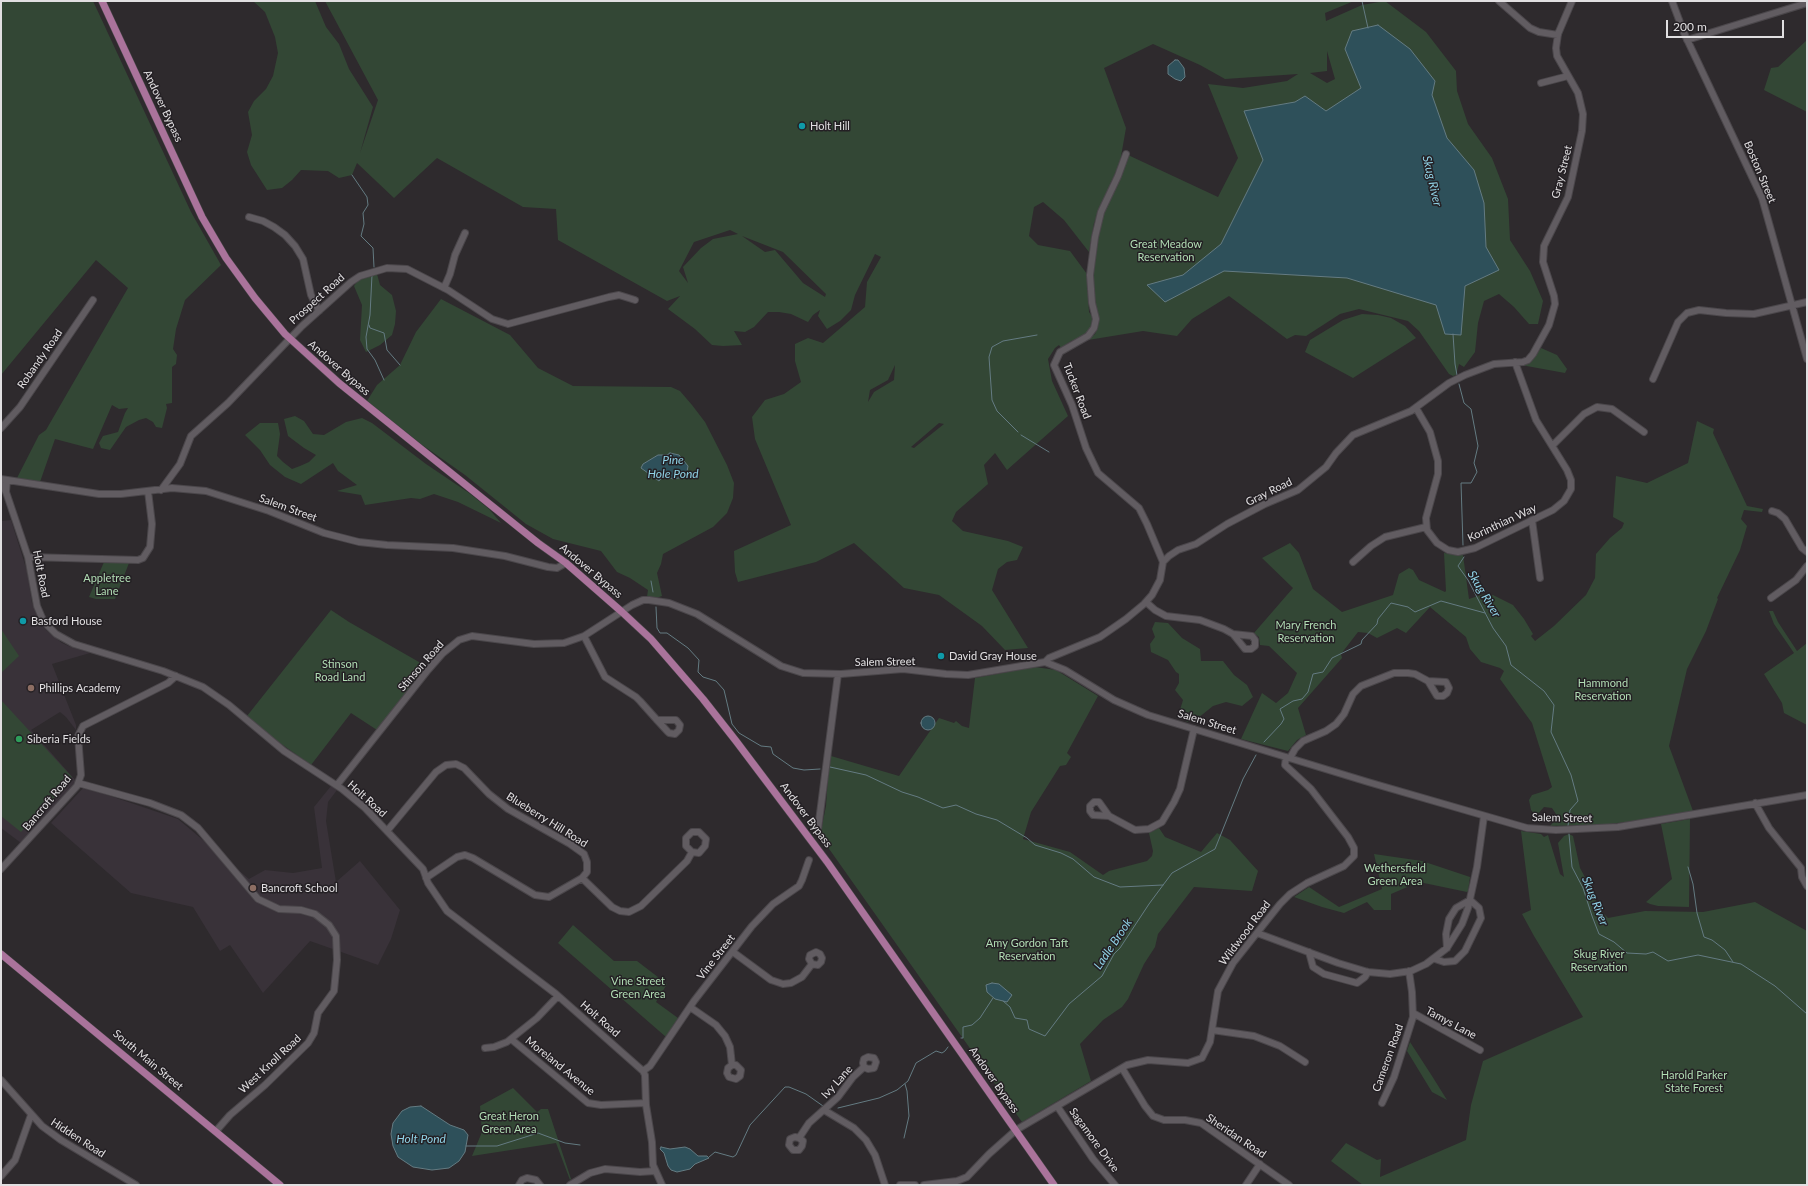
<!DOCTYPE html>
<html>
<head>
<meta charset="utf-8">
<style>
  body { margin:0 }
  #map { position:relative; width:1808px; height:1186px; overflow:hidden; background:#2e2a2d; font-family:Lato,sans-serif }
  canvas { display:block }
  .frame { position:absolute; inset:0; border:2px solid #e1dfe1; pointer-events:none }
  .scale { position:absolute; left:1666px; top:20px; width:118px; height:18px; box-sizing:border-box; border:2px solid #e1dfe1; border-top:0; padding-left:5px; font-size:12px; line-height:14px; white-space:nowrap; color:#e1dfe1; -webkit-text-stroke:3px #242024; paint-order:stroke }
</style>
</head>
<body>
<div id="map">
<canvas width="1808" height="1186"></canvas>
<div class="frame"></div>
<div class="scale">200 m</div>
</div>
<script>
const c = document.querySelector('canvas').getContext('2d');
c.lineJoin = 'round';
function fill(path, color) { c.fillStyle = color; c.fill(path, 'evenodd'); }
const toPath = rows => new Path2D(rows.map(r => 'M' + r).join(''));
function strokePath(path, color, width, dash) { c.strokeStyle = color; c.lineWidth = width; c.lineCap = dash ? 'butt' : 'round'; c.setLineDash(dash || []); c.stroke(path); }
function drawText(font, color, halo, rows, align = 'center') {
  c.font = font + ' Lato,sans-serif'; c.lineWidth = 3; c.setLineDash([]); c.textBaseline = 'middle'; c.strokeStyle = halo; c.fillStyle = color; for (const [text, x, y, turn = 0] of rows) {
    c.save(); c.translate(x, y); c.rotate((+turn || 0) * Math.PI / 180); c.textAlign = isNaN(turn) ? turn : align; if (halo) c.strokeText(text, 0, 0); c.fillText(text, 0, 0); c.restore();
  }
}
fill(toPath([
  [11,520,27,571,32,603,40,622,46,630,62,643,71,647,90,653,52,664,76,725,76,730,66,717,60,712,31,730,76,781,73,786,21,843,1,828,1,521],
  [331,786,337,790,328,802,326,821,336,882,360,861,400,910,391,939,378,965,310,941,263,993,230,945,220,951,193,907,131,893,51,823,84,787,178,819,249,879,265,870,293,873,322,868,314,807]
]), '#393239');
fill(toPath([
  [1,1,93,1,191,212,221,265,185,300,176,329,173,349,177,355,176,364,172,367,172,403,166,404,167,408,162,428,156,427,153,422,146,418,139,420,126,427,110,450,101,448,99,443,103,436,118,432,125,413,128,408,119,409,112,405,93,449,55,439,40,482,17,478,39,435,46,430,128,288,96,260,1,375],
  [253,1,315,1,326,27,339,44,349,69,373,107,360,153,378,100,325,1,1354,1,1325,13,1326,21,1362,5,1385,1,1426,32,1456,71,1457,91,1468,124,1492,158,1508,199,1510,240,1530,271,1543,301,1538,324,1529,324,1514,307,1499,294,1484,301,1478,323,1475,352,1464,367,1459,364,1456,375,1453,376,1449,374,1419,331,1408,321,1359,309,1340,314,1306,336,1295,335,1287,339,1229,296,1192,319,1177,336,1143,331,1088,340,1095,334,1098,327,1092,278,1100,220,1128,155,1218,197,1238,158,1208,84,1243,88,1287,81,1298,74,1225,79,1200,65,1153,44,1104,68,1126,128,1120,162,1094,223,1089,252,1064,220,1043,202,1034,207,1029,236,1038,245,1070,251,1087,274,1089,312,1093,318,1093,327,1085,336,1071,341,1061,348,1059,345,1055,348,1048,359,1052,381,1068,416,1007,470,995,453,984,465,988,484,956,512,952,521,963,531,1008,541,1023,547,1017,560,1007,562,998,569,992,590,1028,648,1005,650,982,626,939,595,904,588,854,543,816,562,738,582,735,572,734,551,791,525,755,439,752,417,765,400,784,394,801,382,795,361,795,344,808,338,823,343,865,307,867,282,881,257,875,254,855,295,851,310,840,321,827,329,818,316,820,310,813,315,808,322,791,314,779,312,768,312,754,327,745,332,734,331,742,345,723,346,712,345,695,329,668,309,680,296,667,301,558,240,556,209,523,207,437,158,394,198,357,163,352,175,339,178,328,171,301,170,292,180,282,188,267,190,251,165,247,152,252,135,248,112,254,101,266,89,273,76,278,53,275,37,265,12],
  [1327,51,1335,79,1327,83,1310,73,1327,71],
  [730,230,738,234,713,239,701,248,683,267,688,283,679,271,694,242],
  [742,236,783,252,826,294,825,297,803,283,775,250,765,252],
  [895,365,894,380,874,392,868,402,870,390,888,380],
  [939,423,944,424,914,448,911,447],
  [1807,40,1807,112,1764,90,1771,68,1778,67],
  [377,274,380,285,392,295,396,311,395,324,392,335,380,345,366,352,360,340,362,305,354,286,359,279],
  [441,299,510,335,538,368,573,386,671,387,680,391,692,405,705,422,727,465,734,483,733,498,727,513,713,527,663,554,661,564,657,573,662,596,653,599,647,597,648,590,630,578,617,572,601,551,553,539,526,524,465,475,421,444,367,401,377,385,400,365,416,332],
  [670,453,679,455,678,478,673,479,664,475,655,479,649,474,643,464,658,455,667,455],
  [1362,314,1378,315,1391,318,1405,326,1416,338,1353,378,1305,352,1310,340,1343,320],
  [1541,348,1557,355,1567,369,1565,373,1521,365,1533,359],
  [295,416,304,421,313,434,324,435,346,422,362,418,372,423,426,464,469,493,489,509,501,523,458,502,434,494,420,499,411,498,365,505,361,495,337,491,357,485,338,471,333,463,301,484,285,477,270,465,260,450,245,435,260,423,278,423,280,434,277,456,283,462,292,469,300,466,309,462,316,455,304,448,288,436,284,419],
  [1697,421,1714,429,1713,433,1747,506,1763,509,1762,512,1744,510,1741,519,1747,526,1740,550,1717,598,1718,599,1706,631,1687,669,1669,746,1693,811,1644,820,1600,825,1550,826,1558,817,1552,808,1544,807,1536,816,1531,810,1529,800,1532,795,1548,790,1552,787,1532,723,1500,679,1504,671,1500,668,1481,662,1470,649,1466,637,1430,607,1406,633,1397,628,1377,638,1368,633,1358,632,1341,654,1342,658,1298,708,1306,735,1297,740,1288,751,1241,739,1262,693,1276,703,1288,693,1297,673,1269,646,1260,645,1259,637,1254,633,1293,588,1262,558,1290,543,1299,553,1313,589,1342,612,1393,595,1399,574,1409,568,1413,570,1419,580,1445,592,1446,591,1444,553,1463,555,1469,599,1484,594,1493,595,1513,605,1524,619,1533,634,1531,636,1535,641,1554,626,1586,595,1595,578,1596,554,1610,538,1622,528,1624,523,1613,517,1616,476,1647,483,1688,463],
  [104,562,129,563,115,599,96,599,89,597],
  [331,610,349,622,426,666,377,730,351,713,311,765,273,738,247,716],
  [1769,611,1773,611,1778,622,1797,651,1807,643,1807,725,1784,713,1782,703,1764,674,1794,653,1774,624],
  [1155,622,1168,623,1182,638,1200,649,1201,661,1223,661,1234,675,1247,685,1253,697,1242,706,1226,702,1213,706,1198,718,1187,722,1180,710,1183,700,1175,690,1179,683,1179,674,1176,672,1168,660,1151,652,1150,644,1155,637,1152,629],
  [1,629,19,656,1,673],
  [1035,667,1056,670,1098,696,1067,753,1071,757,1066,765,1060,766,1031,812,1023,839,1070,852,1103,875,1109,871,1147,861,1152,856,1153,851,1149,833,1159,828,1165,837,1201,852,1217,833,1230,840,1258,871,1252,891,1194,887,1158,934,1155,947,1144,964,1128,999,1122,1007,1103,1020,1080,1044,1091,1081,1022,1122,820,836,826,806,828,777,831,756,899,776,939,718,954,723,956,721,962,726,969,728,975,678],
  [1,700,72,777,68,781,70,782,21,832,1,816],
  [1690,819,1689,907,1658,906,1650,904,1646,902,1672,879,1661,824],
  [1521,831,1541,834,1544,837,1548,835,1560,874,1564,877,1558,843,1564,836,1569,834,1573,836,1580,868,1594,894,1598,908,1608,918,1645,911,1703,912,1755,902,1807,931,1807,1185,1363,1185,1331,1161,1346,1143,1377,1160,1381,1159,1380,1177,1466,1140,1471,1105,1483,1061,1583,1017,1534,936,1522,914,1531,910],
  [1374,854,1422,861,1470,877,1468,891,1467,892,1419,882,1391,894,1391,910,1374,910,1367,902,1344,913,1322,907,1294,897,1309,887,1339,907,1382,889],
  [573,925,614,961,637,961,667,984,656,1002,678,1018,666,1037,558,943],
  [1410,1042,1432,1076,1447,1100,1432,1092,1407,1051],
  [513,1088,537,1112,541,1109,548,1109,571,1179,570,1180,556,1143,472,1156,482,1132,480,1106]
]), '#334735');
const water = toPath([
  [1378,25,1410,49,1435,81,1432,95,1447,138,1474,170,1484,203,1486,247,1499,270,1465,286,1461,335,1445,334,1436,305,1347,278,1224,271,1165,302,1147,285,1183,275,1221,244,1263,160,1244,111,1295,102,1305,96,1326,111,1361,88,1345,49,1352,31,1378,25],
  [1175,60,1178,60,1184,68,1185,77,1181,81,1175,79,1168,74,1168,66,1175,60],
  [670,453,679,455,688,466,687,472,685,477,673,479,664,475,659,481,641,468,643,464,658,455,667,455,670,453],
  '921 723a7 7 0 1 1 14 0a7 7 0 1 1-14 0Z',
  [992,983,999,984,1012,995,1007,1002,995,999,987,992,986,985,992,983],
  [421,1106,450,1125,464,1130,468,1135,465,1152,459,1161,449,1168,432,1170,413,1167,398,1157,393,1146,391,1134,393,1123,402,1111,410,1107,421,1106],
  [661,1147,670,1149,685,1147,690,1149,698,1156,707,1156,709,1158,695,1164,690,1169,677,1172,671,1170,668,1166,664,1153,660,1149,661,1147]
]);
fill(water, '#2e505a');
strokePath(water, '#647b82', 1);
strokePath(toPath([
  [1362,1,1368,28],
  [352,175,367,197,368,205,363,213,364,224,361,236,373,248,374,267],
  [372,275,370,315,366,337,367,349,375,360,384,380],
  [369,325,370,328,384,333,387,350,400,365],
  [1453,334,1455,364,1457,375],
  [1459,384,1464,403,1471,409,1478,446,1474,463,1477,472,1471,483,1461,483,1463,545],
  [1018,432,997,411,992,400,989,357,992,347,1003,341,1037,335],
  [1021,435,1049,452],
  [1464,557,1458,566,1468,580,1493,628,1506,646,1511,665,1544,691,1554,705,1551,732,1571,775,1578,801,1570,810,1568,826],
  [651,581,653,592],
  [656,607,657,628,660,633,667,633,688,648,699,660,698,672,703,677,716,681,724,690,732,724,739,733,761,746,771,747,773,754,793,768,804,770,820,769],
  [1264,742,1281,724,1284,719,1280,709,1293,701,1302,699,1308,692,1313,674,1323,672,1332,658,1361,644,1362,640,1377,624,1378,619,1391,603,1408,607,1415,612,1441,601,1485,613],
  [830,767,866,775,902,792,918,797,943,808,956,805,976,814,997,820,1027,838,1035,845,1061,853,1073,859,1094,877,1120,887,1163,885],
  [1569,834,1572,867,1583,888,1592,916,1599,934,1614,942,1627,953,1646,954,1653,952,1668,961,1698,955,1741,964,1775,986,1807,1014],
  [1688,867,1693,884,1697,913,1704,937,1712,940,1725,950,1733,962],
  [1003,1001,1010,1007,1015,1018,1027,1020,1029,1029,1045,1036,1069,1004,1102,976,1114,954,1120,948,1149,904,1172,873,1215,849,1243,779,1256,755],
  [961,1038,963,1038,963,1027,972,1025,980,1018,993,998],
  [838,1108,879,1098,897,1090,908,1081,916,1063,936,1051,942,1053,945,1051,948,1047],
  [904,1138,909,1116,907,1091,905,1084],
  [466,1146,497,1146,538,1133,565,1143,580,1145],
  [709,1157,715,1152,733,1157,736,1155,750,1125,785,1087,789,1087,806,1094,823,1106]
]), '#647b82', 1);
const minor = toPath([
  [1499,1,1530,28,1539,32,1558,35],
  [1672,1,1684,33,1762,198,1807,359],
  [1687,40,1807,3],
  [1541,83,1568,76],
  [1126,154,1118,176,1101,212,1095,237,1090,275,1092,303,1096,319,1094,328,1088,336,1060,352,1054,365,1072,405,1086,448,1098,473,1139,508,1147,524,1163,562],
  [249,217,263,221,274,227,285,235,295,246,303,259,311,295,319,311],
  [444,288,450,274,455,255,465,233],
  [1653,379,1678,322,1687,313,1699,310,1726,313,1754,314,1807,302],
  [1416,408,1430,432,1438,461,1438,474,1426,518,1427,530,1437,543,1448,550,1458,552,1475,548,1553,510,1564,501,1571,489,1571,480,1567,470,1536,420,1515,362],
  [1,428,20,407,93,300],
  [1553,445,1584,414,1597,407,1612,409,1644,432],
  [1,479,99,494,121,494,172,488,206,491,269,511,324,533,359,542,387,545,453,548,505,556,548,567,557,568,566,563],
  [7,480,6,492,28,557,37,606,43,620,48,626,56,634,74,644,163,671,203,687,229,705,284,751,342,789,365,808,423,869,428,883,447,911,556,994,643,1071,645,1075,646,1105,652,1142,653,1165,662,1185],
  [1,484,6,492],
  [161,490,180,464,191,436,228,403,302,326,351,282,360,276,387,268,407,269,448,290,492,319,508,324,609,297,619,295,635,300],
  [1772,511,1778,513,1785,519,1802,548,1807,552],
  [1532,520,1540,578],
  [28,557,138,560,143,558,150,547,152,524,148,491],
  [1353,562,1371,546,1385,537,1426,527],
  [1771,598,1796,580,1807,566],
  [1146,602,1155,610,1166,616,1200,620,1224,629,1233,634,1245,649,1251,649,1255,646,1255,640,1252,636,1233,634],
  [584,636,605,677,636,697,640,701,657,720,668,732,669,733,675,734,679,730,680,725,676,720,657,720],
  [1045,662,1049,658,1100,637,1126,619,1144,604,1152,595,1160,580,1163,562,1169,556,1178,550,1196,544,1227,524,1265,504,1298,490,1326,467,1336,453,1353,435,1411,411,1449,383,1465,375,1494,364,1523,362,1528,360,1533,354,1549,325,1555,304,1554,296,1543,262,1544,246,1568,197,1582,131,1583,114,1578,93,1557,56,1556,48,1558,34,1572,1],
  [1290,758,1295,749,1303,741,1326,731,1336,724,1344,714,1353,694,1361,686,1394,673,1408,673,1415,674,1428,681,1437,696,1443,696,1447,693,1449,688,1446,682,1428,681],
  [78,783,150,803,181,815,198,828,258,899,279,909,301,910,315,914,329,925,336,936,337,960,334,991,318,1013,314,1033,308,1043,265,1085,230,1115,216,1131],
  [337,785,428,670,442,654,459,640,472,636,534,644,564,643,584,636,632,605,643,600,649,600,669,603,697,614,781,666,803,673,841,674,903,669,946,674,968,675,1045,662,1065,670,1114,700,1148,715,1368,782,1527,828,1556,830,1618,827,1807,795],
  [1755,803,1769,828,1801,868,1802,877,1807,886],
  [1109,816,1093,815,1090,811,1090,806,1094,802,1099,802,1109,816,1135,830,1149,829,1162,822,1174,802,1180,789,1194,729],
  [818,829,838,674],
  [387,831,436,772,446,765,456,764,464,768,489,794,508,809,570,844,584,854,587,862,587,872,582,878,549,897,535,895,473,858,465,855,457,857,426,878],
  [1,869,77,786,81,775,78,736,83,726,168,683,176,676],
  [582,878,612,907,620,911,629,912,641,906,687,861,692,852,686,846,686,838,692,832,699,832,706,839,705,846,699,853,692,852],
  [1257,933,1338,963,1368,972,1390,974,1411,971,1426,964,1447,948,1462,924,1468,908,1477,867,1484,816],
  [733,952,771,980,783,984,791,983,802,977,812,964,809,959,810,955,816,952,820,954,822,958,821,962,818,965,812,964],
  [1309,952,1313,967,1324,974,1357,983,1365,977,1368,972],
  [1435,959,1444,962,1455,961,1465,951,1481,918,1479,908,1470,900,1456,908,1449,919,1446,934,1447,948],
  [690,1007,716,1025,725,1036,730,1047,732,1065,728,1068,727,1073,729,1077,736,1079,740,1076,741,1070,736,1065,732,1065],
  [1413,1013,1480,1050],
  [1212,1030,1254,1036,1280,1046,1305,1062],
  [511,1039,588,1103,601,1105,646,1103],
  [485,1048,494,1047,507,1042,537,1018,558,996],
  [1122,1068,1145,1106,1153,1116,1164,1120,1185,1120,1201,1123,1289,1185],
  [643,1071,650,1066,694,1001,752,926,773,904,799,886,802,880,809,860],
  [1,1080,42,1126,61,1140,136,1185],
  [1382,1103,1394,1077,1413,1017,1412,992,1409,971],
  [1057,1106,1093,1159,1115,1185],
  [824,1110,854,1128,866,1140,875,1155,885,1185],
  [799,1138,803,1141,802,1146,799,1150,793,1150,789,1145,790,1139,795,1137,799,1138,809,1123,838,1097,853,1077,864,1067,868,1069,874,1068,876,1062,874,1058,868,1057,864,1059,863,1063,864,1067],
  [1,1176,15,1160,31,1115],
  [519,1185,522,1180,527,1178,536,1180,540,1185],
  [570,1185,590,1173,605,1169,640,1172,655,1171],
  [900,1185,915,1185],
  [924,1185,957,1181,967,1177,989,1154,1016,1130,1127,1065,1148,1060,1188,1063,1202,1058,1210,1042,1218,991,1233,963,1280,904,1290,894,1307,883,1344,866,1354,856,1354,848,1348,837,1311,789,1285,765,1286,757],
  [1246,1185,1260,1164]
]);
const major = toPath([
  [102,1,202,217,226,258,255,298,285,334,339,383,538,543,566,563,622,612,651,639,703,699,736,741,828,863,1054,1185],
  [1,954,280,1185]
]);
strokePath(minor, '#4b474b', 8);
strokePath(major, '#4b474b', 8);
strokePath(minor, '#615c61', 6);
strokePath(major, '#aa739b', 7);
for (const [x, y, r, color] of [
  [802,126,4,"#0f9aa8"],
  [23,621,4,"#0f9aa8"],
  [941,656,4,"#0f9aa8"],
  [31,688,4,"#8d6e63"],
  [19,739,4,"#2e9e5b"],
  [253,888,4,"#8d6e63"]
]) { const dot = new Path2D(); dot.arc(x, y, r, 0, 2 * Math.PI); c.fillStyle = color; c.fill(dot); strokePath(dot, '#242024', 1.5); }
drawText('11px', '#e1dfe1', '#242024', [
  ["Andover Bypass",163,106,65],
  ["Gray Street",1562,172,-76],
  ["Boston Street",1760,172,67],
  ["Prospect Road",317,299,-42],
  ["Robandy Road",40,359,-55],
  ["Andover Bypass",339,368,41],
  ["Tucker Road",1077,391,69],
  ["Gray Road",1269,492,-26],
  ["Salem Street",288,508,20],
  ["Korinthian Way",1502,523,-25],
  ["Andover Bypass",591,571,40],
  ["Holt Road",41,574,79],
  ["Salem Street",885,662,-1],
  ["Stinson Road",421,666,-49],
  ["Salem Street",1207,722,17],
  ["Holt Road",367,799,42],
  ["Bancroft Road",47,803,-50],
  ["Andover Bypass",806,815,53],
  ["Salem Street",1562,818,1],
  ["Blueberry Hill Road",547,820,32],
  ["Wildwood Road",1245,933,-53],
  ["Vine Street",716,957,-52],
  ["Holt Road",600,1019,41],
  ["Tamys Lane",1451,1023,28],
  ["Cameron Road",1388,1058,-70],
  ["South Main Street",148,1060,40],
  ["West Knoll Road",270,1064,-43],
  ["Moreland Avenue",560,1066,39],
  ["Andover Bypass",994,1080,55],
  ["Ivy Lane",837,1082,-48],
  ["Sheridan Road",1236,1136,34],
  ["Hidden Road",78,1138,33],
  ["Sagamore Drive",1094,1140,54]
]);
drawText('11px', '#e1dfe1', '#242024', [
  ["Holt Hill",810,126],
  ["Basford House",31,621],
  ["David Gray House",949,656],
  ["Phillips Academy",39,688],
  ["Siberia Fields",27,739],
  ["Bancroft School",261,888]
], 'left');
drawText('11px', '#b1ddb4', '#242024', [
  ["Great Meadow",1166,244],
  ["Reservation",1166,257],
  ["Appletree",107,578],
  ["Lane",107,591],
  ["Mary French",1306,625],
  ["Reservation",1306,638],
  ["Stinson",340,664],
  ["Road Land",340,677],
  ["Hammond",1603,683],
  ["Reservation",1603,696],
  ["Wethersfield",1395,868],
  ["Green Area",1395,881],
  ["Amy Gordon Taft",1027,943],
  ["Reservation",1027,956],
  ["Skug River",1599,954],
  ["Reservation",1599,967],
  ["Vine Street",638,981],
  ["Green Area",638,994],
  ["Harold Parker",1694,1075],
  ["State Forest",1694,1088],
  ["Great Heron",509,1116],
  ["Green Area",509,1129]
]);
drawText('italic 12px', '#8fd2e6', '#242024', [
  ["Skug River",1432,181,77],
  ["Pine",673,460],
  ["Hole Pond",673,474],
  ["Skug River",1484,594,59],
  ["Skug River",1595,901,68],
  ["Ladle Brook",1113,944,-56],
  ["Holt Pond",421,1139]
]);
</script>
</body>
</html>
